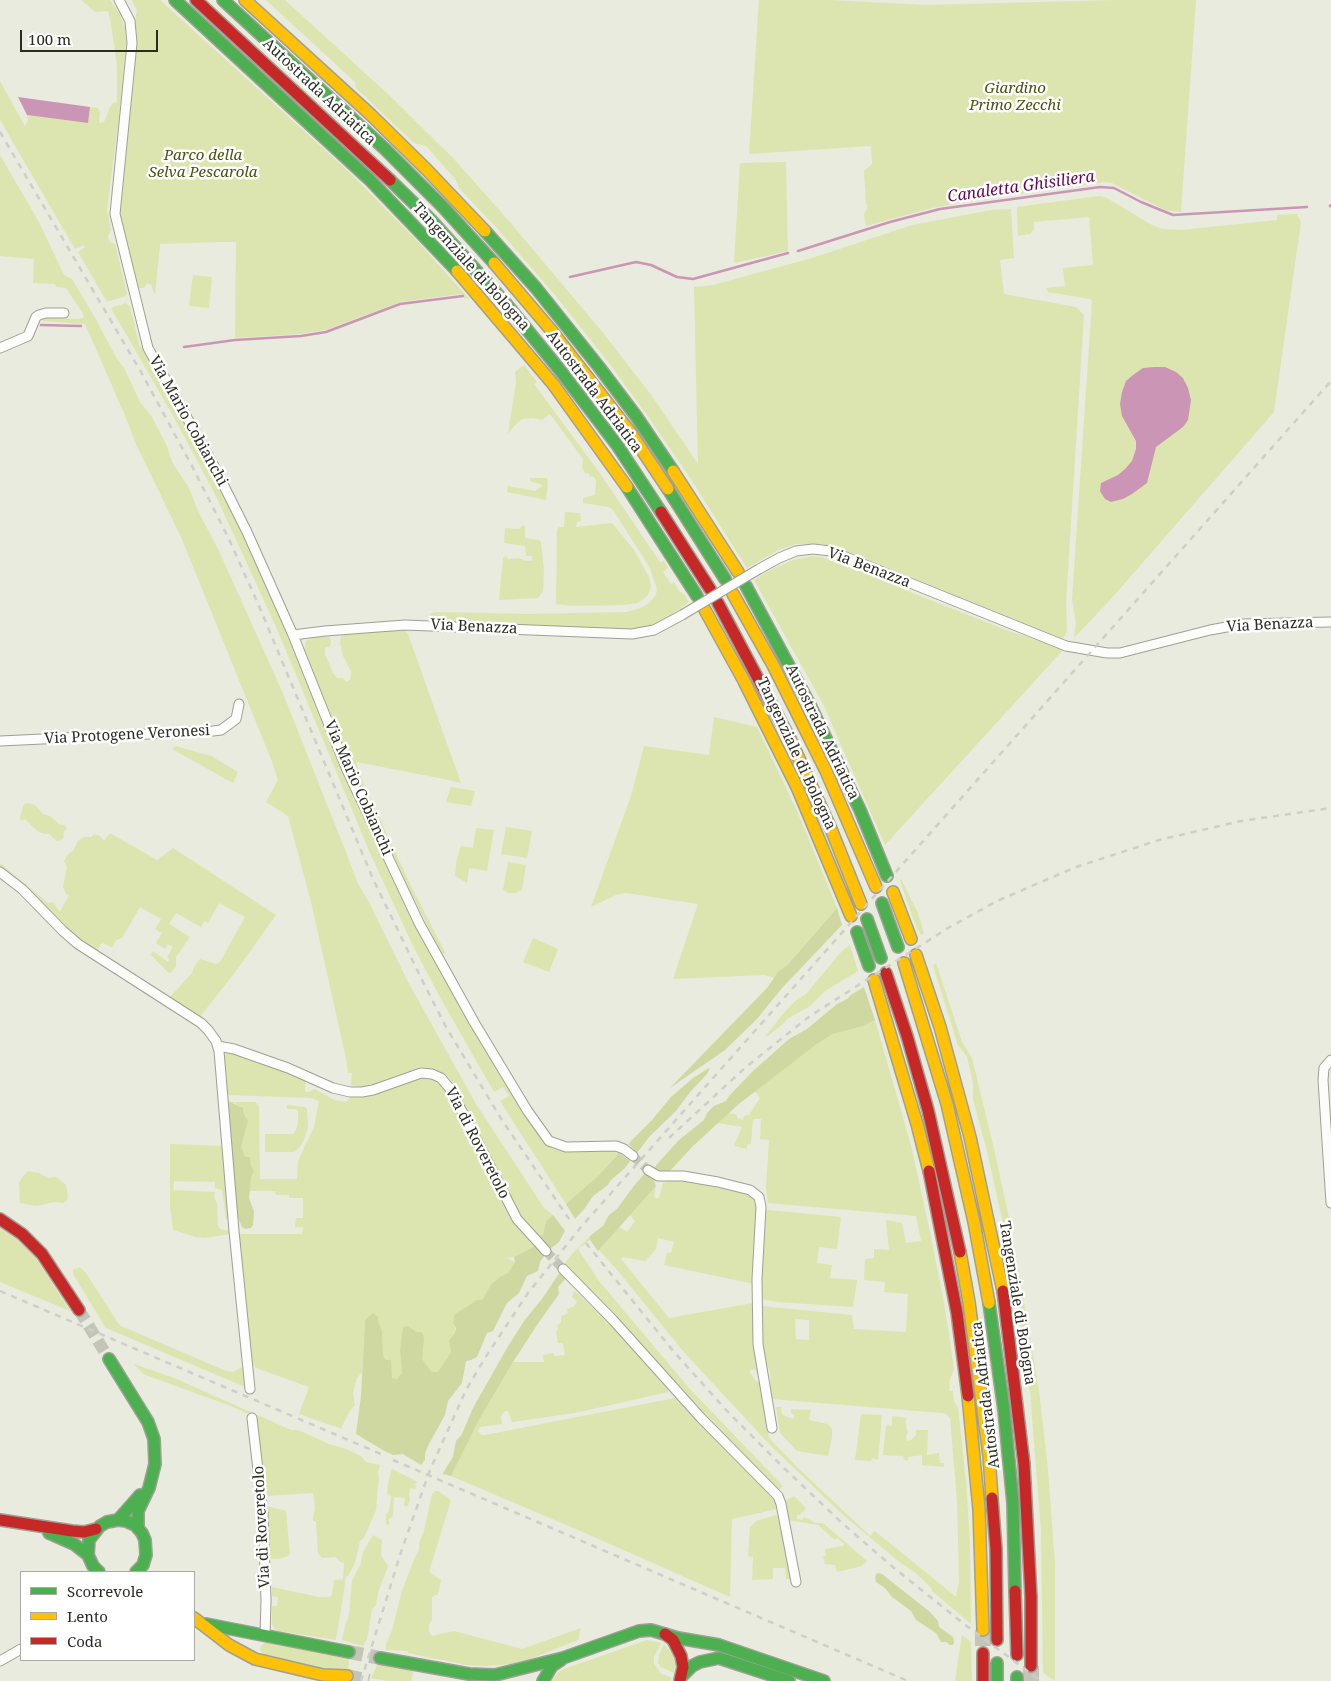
<!DOCTYPE html>
<html>
<head>
<meta charset="utf-8">
<style>
  body { margin:0 }
  #map { position:relative; width:1331px; height:1681px; overflow:hidden; background:#e8ebdd; font-family:"Noto Serif",serif }
  canvas { display:block }
  .legend { position:absolute; left:20px; top:1571px; width:175px; height:90px; box-sizing:border-box; background:#fff; border:1px solid #aaaba7; margin:0; padding:6px 9px; list-style:none; font-size:15px; color:#2a2c22 }
  .legend li { display:flex; align-items:center; gap:10px; height:25px }
  .legend b { width:25px; border:1px solid #aaaba7 }
  .scale { position:absolute; left:20px; top:30px; width:138px; height:22px; box-sizing:border-box; border:2px solid #2a2c22; border-top:0; padding-left:6px; font-size:15px; line-height:18px; white-space:nowrap; color:#2a2c22; -webkit-text-stroke:4px #fff; paint-order:stroke }
</style>
</head>
<body>
<div id="map">
<canvas width="1331" height="1681"></canvas>
<ul class="legend">
<li><b style="height:6px;background:#4caf50"></b>Scorrevole</li>
<li><b style="height:6px;background:#ffc107"></b>Lento</li>
<li><b style="height:6px;background:#c62828"></b>Coda</li>
</ul>
<div class="scale">100 m</div>
</div>
<script>
const c = document.querySelector('canvas').getContext('2d');
c.lineJoin = 'round';
function fill(path, color) { c.fillStyle = color; c.fill(path, 'evenodd'); }
const toPath = rows => new Path2D(rows.map(r => 'M' + r).join(''));
function strokePath(path, color, width, dash) { c.strokeStyle = color; c.lineWidth = width; c.lineCap = dash ? 'butt' : 'round'; c.setLineDash(dash || []); c.stroke(path); }
function drawText(font, color, halo, rows, align = 'center') {
  c.font = font + ' "Noto Serif",serif'; c.lineWidth = 5; c.setLineDash([]); c.textBaseline = 'middle'; c.strokeStyle = halo; c.fillStyle = color; for (const [text, x, y, turn = 0] of rows) {
    c.save(); c.translate(x, y); c.rotate((+turn || 0) * Math.PI / 180); c.textAlign = isNaN(turn) ? turn : align; if (halo) c.strokeText(text, 0, 0); c.fillText(text, 0, 0); c.restore();
  }
}
fill(toPath([
  [81,0,110,0,120,14,125,28,126,43,121,101,107,210,111,230,108,236,110,242,115,244,127,293,126,296,107,302,78,252,85,247,84,245,75,249,0,120,0,81,25,126,28,121,27,115,88,123,90,107,98,108,100,113,99,123,104,122,110,107,113,103,117,102,117,66,111,23,108,11,95,12],
  [132,0,160,0,349,172,420,244,469,299,464,298,461,294,400,302,326,330,300,334,235,338,236,242,220,242,160,244,155,295,151,285,147,283,144,288,138,288,127,240,123,232,120,212,120,199,133,88,137,35,135,21,137,10],
  [266,0,285,0,390,96,453,158,509,221,604,334,652,396,698,464,694,287,713,285,812,258,912,225,992,210,1011,209,1014,258,1000,260,1004,294,1076,307,1084,315,1066,603,1067,631,1063,639,844,550,822,544,796,544,778,550,747,568,687,473,647,415,609,363,555,295,497,228,458,187,456,180,426,146,414,143,356,88,355,82],
  [759,0,831,0,926,5,1116,0,1196,0,1181,212,1165,210,1112,183,1106,182,983,199,932,208,866,226,864,214,868,206,866,204,864,171,872,164,871,146,749,154],
  [0,155,39,222,64,275,72,279,94,316,117,359,124,368,140,402,152,417,167,446,172,462,189,488,198,511,219,551,282,691,346,852,358,884,369,902,407,980,476,1104,544,1208,553,1215,546,1221,542,1236,538,1237,516,1208,453,1083,447,1076,435,1069,421,1067,375,1084,361,1087,351,1085,352,1073,348,1073,346,1058,311,902,288,816,266,802,278,780,273,764,181,537,135,442,127,420,85,324,41,321,48,318,78,319,84,317,82,312,66,288,56,287,55,284,33,283,34,259,0,256],
  [786,162,788,251,734,263,740,163],
  [1099,196,1107,198,1150,224,1162,229,1181,230,1277,220,1277,215,1297,214,1301,222,1274,412,1111,599,1074,638,1076,624,1072,599,1092,302,1090,299,1048,292,1046,288,1065,286,1063,268,1093,265,1089,217,1034,222,1034,229,1030,234,1018,236,1017,207],
  [193,275,212,277,209,308,189,306],
  [126,303,130,307,140,347,142,347,204,458,247,543,275,605,351,789,416,926,478,1038,501,1077,545,1143,555,1150,564,1152,607,1150,619,1153,599,1175,566,1204,500,1101,509,1096,503,1087,494,1092,441,999,413,946,370,853,277,629,215,494,172,414,111,308],
  [524,365,537,382,534,384,599,472,660,562,664,561,668,568,663,572,671,584,674,582,679,591,685,595,689,602,663,621,645,628,624,630,434,620,429,617,431,613,439,612,528,614,627,612,641,608,649,603,656,595,657,589,650,568,613,510,609,507,583,503,583,498,595,495,596,480,594,477,589,476,589,474,585,473,582,466,583,459,550,414,542,420,533,418,522,419,515,425,508,434,516,382,515,372],
  [530,478,547,478,548,482,546,500,507,492,508,486,535,491,543,485,530,481],
  [565,512,580,513,581,521,577,522,576,527,612,523,634,550,649,577,651,586,649,593,645,598,637,603,624,605,572,606,556,604,557,530,559,527,564,527],
  [523,525,525,526,525,538,539,540,541,542,544,571,543,591,538,598,499,600,503,558,506,556,508,559,519,558,525,561,532,561,532,556,526,556,525,546,504,543,505,528,519,529],
  [813,556,822,557,853,568,905,590,1006,630,1064,649,885,845,823,704,754,580,766,572,793,560],
  [395,629,405,631,408,634,461,783,439,778,356,762,364,785,411,886,446,954,442,953,413,898,347,754,304,650,306,641,315,637,330,637,331,644,329,647,325,647,325,654,333,673,337,678,343,678,346,682,350,680,351,671,343,656,340,643,341,634],
  [714,717,757,727,797,811,837,908,775,978,764,975,673,979,698,904,626,893,616,895,591,907,631,796,644,746,709,755],
  [175,746,211,756,238,772,233,783,172,749],
  [451,787,475,791,471,806,446,802],
  [28,803,35,805,43,814,50,816,59,824,65,825,67,829,64,831,63,839,57,841,49,834,45,834,37,831,25,819,21,821,20,817,24,804],
  [506,827,532,831,527,858,501,854],
  [476,828,494,830,487,871,469,868,467,883,455,876,457,858,461,846,473,848],
  [110,833,157,860,173,848,276,915,236,971,199,1018,171,1000,170,997,192,973,194,967,200,959,216,964,220,962,245,917,219,903,208,923,204,921,201,927,176,913,169,924,190,937,176,957,176,966,172,972,169,973,151,955,153,951,168,962,170,960,167,957,173,947,168,944,165,949,156,943,162,933,155,929,161,919,140,907,122,938,116,940,112,948,102,942,97,951,80,939,0,868,0,863,48,903,53,902,60,912,69,895,66,894,63,887,67,867,64,861,68,854,73,851,78,841,84,837,91,837,94,834,100,836,104,841],
  [508,862,526,865,522,890,515,893,508,893,503,890],
  [901,879,918,913,924,933,921,935,916,926,900,881],
  [533,938,558,949,549,972,523,962],
  [850,945,858,971,825,991,810,1006,787,1019,784,1023,769,1035,765,1037,783,1014,795,1001,806,994,842,951],
  [936,963,962,1042,972,1058,994,1149,1011,1227,1039,1390,1048,1469,1055,1565,1055,1681,1043,1673,1041,1530,1030,1392,1016,1293,1004,1228,987,1151,973,1099,973,1083,967,1057,958,1045,933,966],
  [875,1020,912,1149,933,1247,945,1308,954,1369,949,1382,950,1391,953,1391,954,1401,958,1408,966,1481,970,1544,971,1624,932,1591,931,1588,917,1574,897,1560,842,1514,770,1445,683,1351,618,1271,599,1250,619,1227,627,1232,635,1221,630,1215,656,1186,654,1195,655,1198,659,1198,663,1183,669,1180,735,1189,748,1193,755,1199,758,1207,754,1284,664,1265,667,1253,671,1253,674,1242,658,1238,656,1249,645,1261,623,1257,621,1259,669,1318,753,1303,760,1374,758,1374,754,1369,750,1370,750,1373,756,1381,760,1382,769,1438,798,1468,870,1536,875,1531,956,1597,959,1581,957,1500,950,1418,946,1414,942,1413,771,1399,770,1371,765,1362,762,1342,762,1306,852,1315,854,1329,906,1332,908,1294,884,1292,885,1282,864,1280,865,1259,874,1258,874,1249,889,1250,886,1220,902,1223,906,1243,921,1241,916,1216,768,1203,766,1187,769,1140,760,1139,761,1119,753,1119,751,1144,747,1145,747,1149,734,1146,742,1127,718,1123,729,1113,737,1115,737,1118,743,1120,744,1116,749,1115,760,1098,755,1091,817,1044,833,1034,863,1026],
  [795,1319,809,1320,809,1340,796,1339],
  [228,1053,233,1053,306,1080,305,1090,306,1092,309,1092,315,1089,334,1100,339,1101,346,1102,350,1098,363,1097,421,1078,430,1079,437,1082,445,1090,509,1215,535,1246,514,1257,506,1258,515,1262,508,1273,501,1276,491,1284,483,1299,477,1300,455,1314,455,1333,450,1341,451,1352,438,1372,432,1372,422,1359,417,1332,408,1326,404,1327,400,1350,402,1373,397,1379,392,1378,386,1360,383,1356,382,1331,378,1321,365,1320,362,1372,357,1378,353,1393,355,1405,350,1411,342,1426,342,1429,299,1414,309,1387,256,1368,251,1363,238,1234,302,1234,303,1227,295,1227,296,1218,303,1218,303,1198,289,1198,289,1195,276,1195,275,1193,276,1191,249,1191,251,1177,254,1171,251,1167,250,1158,245,1157,241,1146,246,1117,244,1114,243,1108,234,1103,228,1104,227,1102,255,1102,259,1106,260,1179,297,1179,298,1161,314,1127,319,1101,310,1098,229,1095,226,1092,223,1057],
  [287,1105,305,1107,307,1109,308,1127,303,1142,297,1150,294,1152,265,1152,265,1134,293,1134,296,1130,298,1123,298,1111,295,1109,287,1109],
  [170,1144,224,1146,229,1220,226,1219,222,1190,215,1188,215,1182,174,1181,173,1190,215,1192,214,1198,217,1203,218,1226,220,1229,230,1231,230,1234,205,1238,196,1237,173,1230,170,1206],
  [28,1171,39,1173,48,1178,56,1177,66,1185,68,1196,67,1200,63,1203,54,1202,37,1206,20,1203,19,1183,23,1176],
  [768,1210,841,1217,837,1249,819,1247,817,1263,832,1265,830,1278,857,1280,853,1307,777,1302,762,1299,760,1279,765,1211],
  [0,1228,16,1239,35,1257,70,1311,0,1282],
  [590,1236,590,1240,578,1249,599,1281,689,1388,783,1486,779,1490,731,1442,602,1301,566,1267,559,1273,558,1272,573,1253],
  [80,1267,86,1273,118,1323,121,1326,226,1371,233,1372,244,1366,247,1386,245,1387,106,1328,73,1274,73,1270],
  [575,1291,612,1326,668,1390,668,1392,575,1413,512,1422,508,1411,505,1411,501,1416,502,1424,480,1427,478,1431,481,1435,485,1435,675,1398,774,1500,777,1509,732,1519,730,1597,578,1530,451,1476,479,1420,513,1362,544,1362,543,1355,553,1353,554,1356,565,1355,563,1343,558,1343,556,1332,558,1330,557,1326,561,1322,561,1316,567,1314,568,1312,567,1309,573,1307,576,1304,577,1301,572,1297,573,1293],
  [134,1364,174,1378,291,1430,298,1430,329,1444,346,1449,361,1456,366,1462,380,1465,378,1472,379,1477,376,1510,364,1538,360,1541,355,1563,348,1576,346,1577,336,1640,279,1631,275,1629,272,1624,272,1606,277,1606,278,1597,272,1596,272,1587,319,1597,329,1597,332,1595,334,1580,343,1579,344,1563,340,1562,336,1557,322,1558,318,1553,316,1521,313,1521,313,1518,315,1509,313,1493,265,1496,256,1417,228,1405,143,1374],
  [776,1407,782,1407,781,1412,783,1415,793,1419,795,1416,791,1413,791,1409,811,1410,809,1420,828,1424,832,1429,832,1437,828,1456,797,1451,780,1433],
  [861,1414,882,1415,878,1460,872,1458,871,1461,855,1460],
  [892,1416,906,1418,906,1427,908,1432,906,1436,907,1441,911,1440,916,1435,916,1430,928,1430,927,1455,939,1453,940,1463,944,1463,944,1467,922,1465,922,1455,908,1457,908,1461,904,1460,903,1456,883,1455,886,1425,892,1426],
  [392,1469,418,1482,415,1484,416,1486,415,1489,410,1488,409,1495,410,1500,407,1507,404,1505,405,1498,394,1497,393,1516,389,1519,389,1525,386,1524,386,1514,389,1512,391,1496,387,1493,388,1483],
  [435,1491,438,1491,451,1500,429,1572,441,1580,438,1594,432,1597,432,1620,429,1624,429,1632,432,1636,454,1631,522,1649,581,1628,578,1640,530,1659,510,1664,487,1666,466,1665,408,1653,408,1651,386,1650,386,1644,392,1630,402,1591,415,1557,419,1550,419,1543,424,1531,432,1494],
  [794,1496,806,1508,800,1515,797,1515,797,1519,802,1520,804,1517,816,1523,823,1523,867,1561,862,1566,837,1572,835,1565,825,1564,823,1556,826,1556,825,1549,843,1546,844,1544,837,1538,835,1540,818,1525,788,1520,785,1501],
  [267,1506,286,1511,290,1554,288,1556,279,1559,269,1559],
  [776,1515,778,1516,791,1579,786,1579,785,1568,773,1568,773,1579,752,1580,753,1557,748,1556,750,1527,756,1521],
  [373,1535,382,1540,381,1555,388,1566,378,1593,376,1605,372,1609,367,1639,363,1646,342,1640,345,1626,349,1615,352,1581,361,1563,363,1552],
  [962,1635,971,1642,972,1681,955,1681],
  [647,1640,661,1643,654,1657,654,1663,660,1673,672,1678,670,1681,551,1681,559,1672,564,1669],
  [266,1642,349,1657,348,1674,264,1655,260,1650,261,1646],
  [664,1644,673,1656,675,1664,674,1673,661,1667,658,1663,659,1655],
  [378,1663,414,1670,411,1681,388,1681,371,1678]
]), '#dce5af');
fill(toPath([
  [837,908,842,925,783,987,756,1020,725,1050,670,1088,767,988,778,972,788,964],
  [864,987,875,1020,863,1026,833,1034,817,1044,740,1103,693,1146,670,1171,661,1171,656,1170,655,1167,659,1162,679,1140,704,1120,707,1113,714,1106,726,1101,729,1096,752,1072,789,1039,807,1029,837,1004,847,999,851,995],
  [709,1068,710,1068,707,1074,690,1092,676,1111,649,1137,637,1153,629,1144,631,1141,652,1120,671,1097,693,1078],
  [230,1102,243,1108,244,1114,248,1121,241,1146,245,1157,250,1157,251,1166,254,1171,251,1177,249,1198,254,1211,253,1225,251,1228,245,1229,242,1227,237,1215,229,1124,230,1116,228,1106,228,1104],
  [619,1153,630,1161,625,1168,610,1181,608,1185,593,1196,585,1208,575,1219,566,1204,599,1175],
  [645,1173,654,1181,656,1186,598,1251,590,1240,590,1236,603,1226,609,1215,617,1209,633,1187],
  [553,1215,565,1231,559,1242,550,1249,538,1237,543,1234,546,1221],
  [535,1246,545,1255,540,1262,538,1271,527,1276,519,1293,507,1303,493,1331,487,1333,477,1357,471,1360,466,1361,462,1383,448,1401,445,1415,429,1444,425,1453,425,1460,421,1465,403,1454,393,1455,381,1449,356,1434,361,1396,365,1320,373,1313,378,1317,378,1321,382,1331,383,1356,386,1360,391,1360,392,1378,397,1379,402,1373,400,1350,403,1327,408,1326,417,1332,422,1332,424,1338,422,1359,432,1372,438,1372,451,1352,449,1341,455,1333,456,1328,453,1323,455,1314,477,1300,483,1299,491,1284,501,1276,508,1273,515,1262,514,1257],
  [560,1272,566,1278,558,1287,559,1294,537,1325,513,1362,479,1420,451,1476,443,1474,443,1473,453,1457,456,1441,462,1434,473,1408,507,1348,524,1321,542,1299],
  [877,1573,882,1574,930,1612,938,1621,939,1627,953,1637,954,1642,953,1645,950,1645,946,1642,941,1642,936,1633,916,1620,911,1611,892,1597,885,1588,876,1582,875,1577]
]), '#cfd8a0');
fill(toPath([
  [18,97,90,107,88,123,27,115],
  [1154,367,1165,367,1176,372,1183,378,1188,388,1191,400,1188,420,1183,427,1156,447,1147,483,1132,494,1123,499,1111,502,1105,499,1100,491,1101,483,1118,475,1125,469,1132,461,1136,449,1136,441,1122,416,1120,404,1122,392,1126,381,1133,375,1143,368]
]), '#cb96b5');
strokePath(toPath([
  [1330,206,1331,205],
  [798,251,890,222,940,209,1100,187,1114,188,1141,202,1173,215,1307,207],
  [570,277,636,262,651,265,677,277,693,279,788,253],
  [41,325,81,326],
  [184,347,235,340,301,336,326,332,400,304,463,296]
]), '#cb96b5', 2.5);
strokePath(toPath([
  [633,1156,648,1170],
  [546,1251,563,1269]
]), '#c2c5b8', 9, [9, 4.5]);
strokePath(toPath([
  [79,1310,109,1359]
]), '#c2c5b8', 12, [12, 6]);
strokePath(toPath([
  [349,1652,380,1658],
  [347,1676,369,1681]
]), '#c2c5b8', 14, [14, 7]);
strokePath(toPath([
  [983,1630,983,1653],
  [1031,1681,1031,1666]
]), '#c2c5b8', 16, [16, 8]);
const street = toPath([
  [119,0,130,21,132,43,115,214,148,348,214,466,247,532,293,635,347,770,419,923,474,1022,527,1110,549,1141,566,1147,616,1146,624,1149,633,1156],
  [0,348,28,336,36,317,39,315,46,313,64,313],
  [759,569,779,558,796,551,813,549,831,551,1066,646,1107,653,1120,653,1210,630,1243,624,1331,622],
  [293,635,325,631,405,625,632,634,654,630,682,615],
  [0,741,213,731,221,730,236,719,239,704],
  [0,872,22,889,63,931,78,944,201,1023,208,1030,216,1041,219,1051,234,1231,250,1389],
  [218,1046,234,1049,288,1068,333,1088,350,1092,362,1092,373,1090,421,1073,432,1074,441,1078,451,1090,517,1219,546,1251],
  [1331,1060,1324,1068,1323,1080,1331,1203],
  [648,1170,658,1176,683,1176,718,1182,750,1190,759,1197,761,1207,757,1279,758,1344,772,1428],
  [563,1269,613,1320,701,1418,778,1496,781,1504,796,1582],
  [252,1418,263,1513,266,1600,265,1636],
  [0,1661,21,1649]
]);
const fast = toPath([
  [175,0,369,179,457,271],
  [223,0,385,149,443,207,494,263],
  [390,180,431,220,507,305,559,369,617,445,661,512],
  [485,231,536,288,599,367,636,416,673,471],
  [627,487,697,596],
  [668,489,725,579],
  [746,586,809,703,860,810,887,876],
  [882,903,898,947],
  [867,919,881,958],
  [857,932,869,966],
  [989,1303,1004,1410,1013,1503,1015,1591],
  [109,1359,148,1422,154,1439,155,1464,149,1488,138,1511,138,1528],
  [118,1520,140,1495],
  [49,1533,74,1544,88,1555],
  [99,1572,93,1566,88,1555,89,1540,100,1526,107,1522,118,1520,126,1521,135,1525,142,1533,145,1540,146,1555,143,1565,136,1572],
  [206,1624,349,1652],
  [380,1658,469,1674,495,1675,563,1658,639,1631,651,1630,678,1638,719,1645,824,1681],
  [997,1663,997,1681],
  [682,1676,692,1666,700,1662,719,1658,789,1681],
  [1017,1677,1017,1681],
  [543,1681,552,1666,561,1660]
]);
const slow = toPath([
  [245,0,370,114,427,170,485,231],
  [494,263,551,330,630,432,668,489],
  [457,271,553,384,627,487],
  [673,471,738,572],
  [733,594,773,665,826,771,876,887],
  [705,610,744,681,797,787,851,916],
  [790,739,831,829,861,904],
  [893,892,911,939],
  [916,955,940,1027,970,1137,1003,1291],
  [904,963,947,1104,974,1222,989,1303],
  [874,980,917,1124,929,1171],
  [960,1252,969,1302,989,1456,992,1498],
  [968,1396,979,1509,983,1630],
  [194,1618,229,1645,255,1659,323,1675,347,1676]
]);
const jam = toPath([
  [196,0,390,180],
  [661,512,710,589],
  [718,603,790,739],
  [886,973,907,1036,928,1110,960,1252],
  [929,1171,957,1313,968,1396],
  [0,1219,22,1234,42,1254,79,1310],
  [1003,1291,1024,1464,1031,1597,1031,1666],
  [992,1498,996,1549,997,1640],
  [0,1520,72,1531,84,1532,96,1529],
  [1015,1591,1017,1655],
  [665,1634,673,1640,681,1656,683,1667,680,1680],
  [983,1653,983,1681]
]);
strokePath(street, '#9ea095', 11);
strokePath(fast, '#9ea095', 14);
strokePath(slow, '#9ea095', 14);
strokePath(jam, '#9ea095', 14);
strokePath(street, '#fcfcfa', 9);
strokePath(fast, '#4caf50', 11);
strokePath(slow, '#ffc107', 11);
strokePath(jam, '#c62828', 11);
strokePath(toPath([
  [0,132,141,372,193,468,228,537,259,606,373,879,424,984,446,1027,500,1117,571,1222],
  [669,1138,746,1067,810,1016,948,928,997,901,1076,867,1159,840,1241,821,1331,808],
  [586,1243,674,1352,727,1411,784,1468,842,1523,894,1568,964,1624,1041,1681],
  [0,1291,381,1454],
  [393,1460,908,1681],
  [361,1681,401,1552,430,1470,466,1390,485,1358,528,1293,581,1227,1331,381]
]), '#cececa', 2.5, [6, 6]);
const streetBridge = toPath([
  [682,615,759,569]
]);
strokePath(streetBridge, '#9ea095', 11, []);
strokePath(streetBridge, '#fcfcfa', 9);
drawText('italic 15px', '#4b520e', '#fff', [
  ["Giardino",1015,89],
  ["Primo Zecchi",1015,106],
  ["Parco della",203,156],
  ["Selva Pescarola",203,173]
]);
drawText('15px', '#2a2c22', '#fff', [
  ["Autostrada Adriatica",319,92,43],
  ["Tangenziale di Bologna",471,267,48],
  ["Autostrada Adriatica",594,392,53],
  ["Via Mario Cobianchi",188,421,61],
  ["Via Benazza",869,568,21],
  ["Via Benazza",1270,625,-3],
  ["Via Benazza",474,627,3],
  ["Autostrada Adriatica",822,732,64],
  ["Via Protogene Veronesi",127,735,-3],
  ["Tangenziale di Bologna",796,754,65],
  ["Via Mario Cobianchi",358,788,66],
  ["Via di Roveretolo",477,1143,63],
  ["Tangenziale di Bologna",1017,1303,81],
  ["Autostrada Adriatica",986,1395,-97],
  ["Via di Roveretolo",262,1527,-93]
]);
drawText('italic 16px', '#66044f', '#fff', [
  ["Canaletta Ghisiliera",1021,187,-8]
]);
</script>
</body>
</html>
